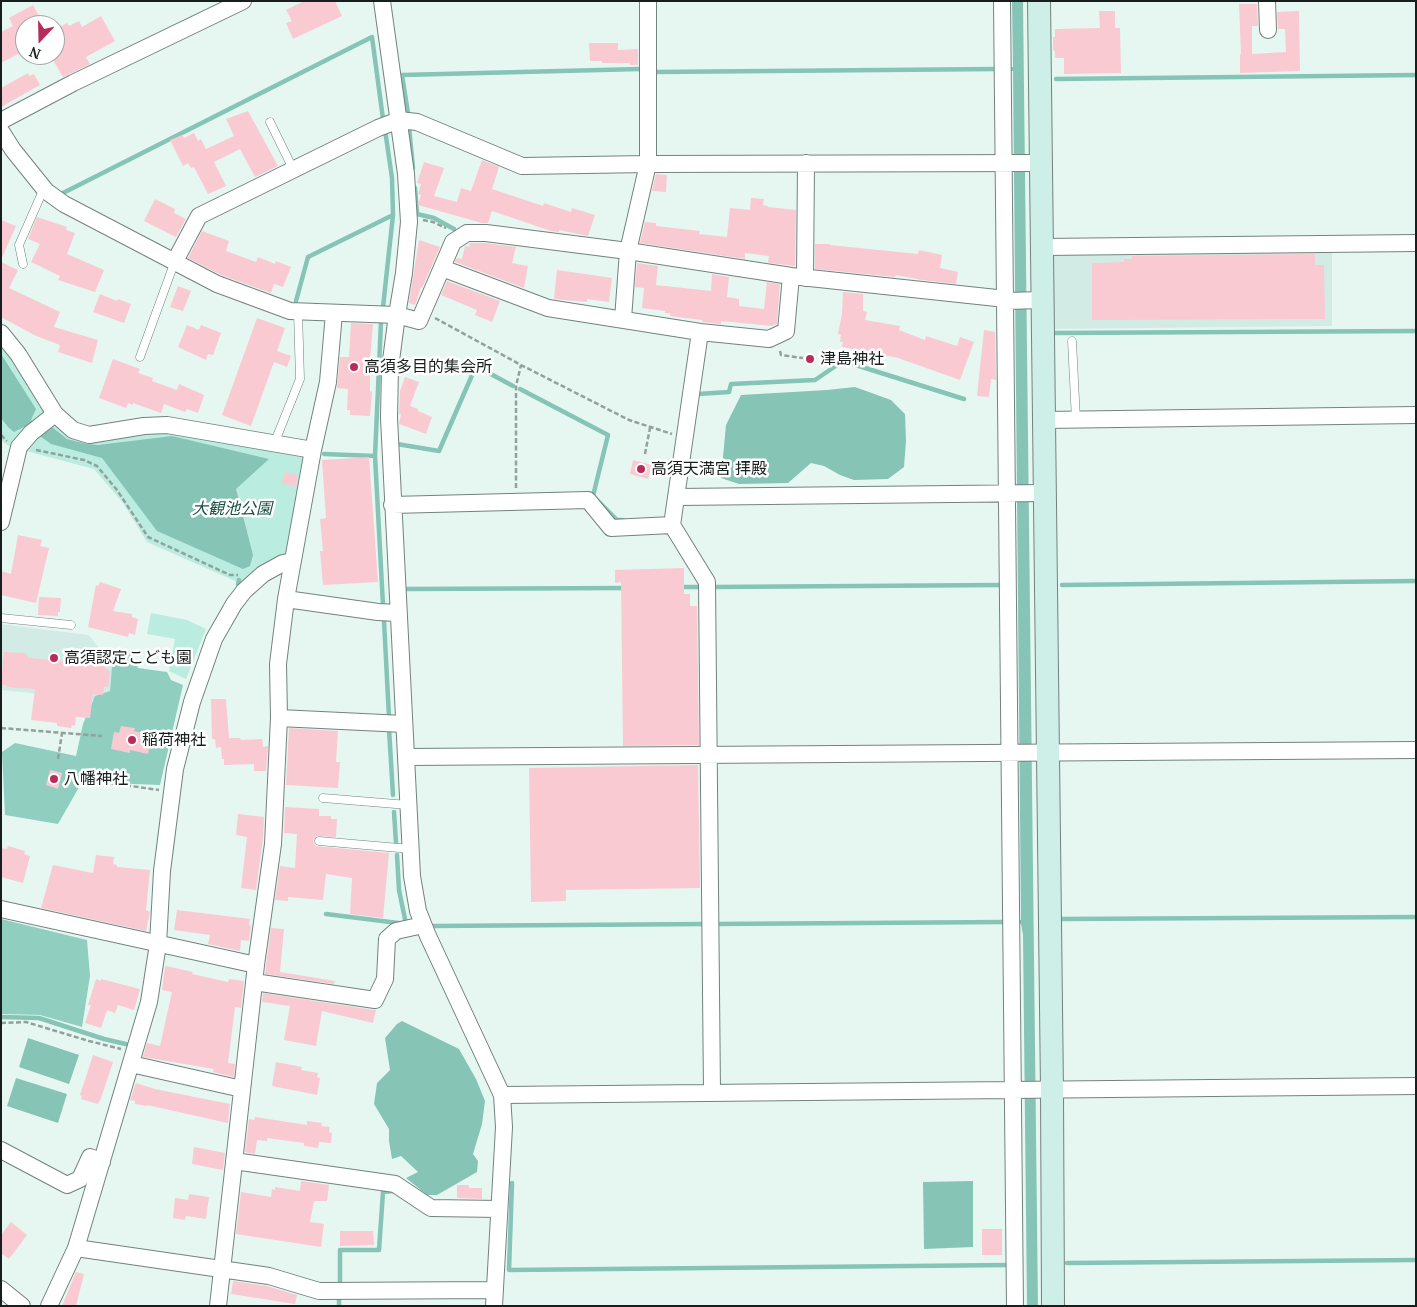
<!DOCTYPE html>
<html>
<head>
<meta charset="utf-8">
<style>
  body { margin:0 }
  #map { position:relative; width:1417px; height:1307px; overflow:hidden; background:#e6f7f2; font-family:"PT Serif",serif }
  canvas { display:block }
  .frame { position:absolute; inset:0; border:2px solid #181e1d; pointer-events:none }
  .north { position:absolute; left:15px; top:15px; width:50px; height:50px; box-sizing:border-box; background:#fff; border:1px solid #a3a5a5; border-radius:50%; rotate:201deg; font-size:14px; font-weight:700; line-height:20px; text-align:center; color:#181e1d }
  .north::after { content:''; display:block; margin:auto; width:18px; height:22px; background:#b92b5a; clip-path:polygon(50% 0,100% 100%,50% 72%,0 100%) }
</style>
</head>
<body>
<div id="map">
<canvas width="1417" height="1307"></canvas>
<div class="frame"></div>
<div class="north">N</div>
</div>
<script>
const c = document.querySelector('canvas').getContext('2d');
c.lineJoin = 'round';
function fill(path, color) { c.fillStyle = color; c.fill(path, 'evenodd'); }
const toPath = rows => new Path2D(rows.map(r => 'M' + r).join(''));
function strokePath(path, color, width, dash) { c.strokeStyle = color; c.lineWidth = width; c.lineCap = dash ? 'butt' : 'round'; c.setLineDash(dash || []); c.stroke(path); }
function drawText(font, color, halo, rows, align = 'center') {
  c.font = font + ' "PT Serif","Noto Sans JP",serif'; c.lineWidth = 5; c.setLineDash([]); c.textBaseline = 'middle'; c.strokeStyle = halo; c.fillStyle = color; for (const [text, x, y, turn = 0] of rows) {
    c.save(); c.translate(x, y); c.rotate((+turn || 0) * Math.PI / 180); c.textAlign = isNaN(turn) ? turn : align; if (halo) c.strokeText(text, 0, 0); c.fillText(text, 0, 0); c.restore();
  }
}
fill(toPath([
  [1332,250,1332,326,1054,329,1051,257,1055,253],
  [1,624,89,635,112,665,110,691,99,700,1,690]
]), '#d2ece5');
fill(toPath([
  [1,344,58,426,97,440,170,432,308,458,289,553,242,584,147,542,123,503,94,469,11,447,3,442,1,439],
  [151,613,187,620,206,629,186,679,169,671,175,639,147,634]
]), '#bbece0');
fill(toPath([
  [129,650,138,668,167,672,171,680,183,685,160,785,82,782,58,824,5,815,2,752,15,743,76,756,83,724,95,696,110,691,112,665,102,652],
  [1,919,87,940,90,976,82,1027,40,1015,1,1014]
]), '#90cebf');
fill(toPath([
  [1012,1,1023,1,1038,1306,1027,1306,1023,935,1021,924,1018,924,1018,920,1021,920,1013,71,1009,71,1009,67,1013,67],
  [1,354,36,409,31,420,45,431,52,427,67,439,87,444,98,445,172,436,269,459,236,489,253,555,250,566,243,569,157,531,102,458,51,444,26,426,14,432,8,427,1,418],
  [855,387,891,400,905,414,906,441,904,467,888,479,854,480,840,475,824,466,811,463,788,483,739,484,721,478,726,425,741,395,827,390],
  [402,1021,459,1049,476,1079,485,1101,482,1124,473,1154,478,1161,477,1172,437,1195,427,1195,406,1178,418,1172,401,1156,392,1159,389,1141,389,1129,374,1104,377,1083,390,1070,385,1038,397,1024],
  [28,1038,79,1055,69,1084,19,1067],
  [16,1078,67,1094,58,1123,7,1106],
  [973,1181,973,1247,924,1249,923,1182]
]), '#86c4b6');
strokePath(toPath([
  [655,72,997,69],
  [1056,79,1416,75],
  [408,113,402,75,640,69],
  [409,127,413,168],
  [415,188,417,214,434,218,454,229],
  [63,193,372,37,383,119],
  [296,301,308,257,393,215],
  [383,307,393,215,392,178,385,130],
  [381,322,375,456,383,605],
  [1055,333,1416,331],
  [520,389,608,435,593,496,617,520,623,520],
  [697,397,698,394,729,392,731,384,815,380,843,361,964,399],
  [397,444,439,451,476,366,513,386],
  [324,454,375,456],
  [238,584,239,580],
  [1062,585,1416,581],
  [680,587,703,587],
  [713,587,1002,585],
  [406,589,627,588],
  [384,621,389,717],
  [389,729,393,795],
  [394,812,396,843],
  [326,914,406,924,399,890,397,855],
  [1062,919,1416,917],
  [715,924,1005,922],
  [432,926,706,924],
  [1,1017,39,1018,104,1039,130,1045,131,1041],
  [512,1183,509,1270,1010,1265],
  [1067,1263,1416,1260],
  [340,1286,340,1250,379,1250,383,1192,393,1191],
  [339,1306,339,1296]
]), '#86c4b6', 4.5);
fill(toPath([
  [304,1,335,1,342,16,293,39,286,23,292,21,286,10],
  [1239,4,1257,4,1258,26,1252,26,1252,54,1286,52,1285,29,1278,29,1277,12,1299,11,1300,71,1240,73,1240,54,1241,54],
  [33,5,44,25,25,25,25,48,19,37,24,46,20,49,22,52,1,63,1,32,13,26,9,18],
  [1099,11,1115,11,1115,28,1120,28,1121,73,1064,74,1064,58,1055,58,1055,51,1053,50,1053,37,1055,37,1055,29,1100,28],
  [101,16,115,41,86,57,90,64,63,77,50,55,55,55,55,30,67,23,69,26,79,21,82,27],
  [589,43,618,43,618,50,638,49,638,65,630,65,630,63,602,63,602,61,590,61],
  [28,73,29,76,34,74,40,85,1,107,1,88],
  [248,111,278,166,255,177,240,149,214,162,226,186,208,194,194,167,191,168,188,163,183,166,170,140,182,135,184,138,194,133,198,141,201,139,206,149,234,136,226,119],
  [482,160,499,167,492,189,543,206,544,203,571,212,572,208,595,215,588,236,559,230,559,232,551,231,492,211,488,223,482,223,418,205,421,195,418,194,421,184,417,183,424,162,444,168,434,196,457,202,461,188,471,191],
  [656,174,667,175,666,192,652,191],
  [751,198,764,199,763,205,768,206,768,207,796,210,795,266,770,263,768,262,769,256,745,253,745,259,640,243,645,222,656,223,656,226,700,231,699,234,727,237,730,208,750,210],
  [155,199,175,209,174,213,186,219,176,237,144,221],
  [37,217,67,227,66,230,75,233,67,254,104,270,95,292,58,280,60,276,31,262,40,244,28,239],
  [1,220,16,226,1,260],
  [202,231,229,241,226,251,256,262,258,257,275,264,276,261,291,267,283,287,274,284,271,293,221,275,188,258],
  [419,240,440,247,422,288,421,287,415,305,409,303],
  [470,243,485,243,516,247,512,263,528,266,524,288,455,262,457,258,462,259,465,246,469,247],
  [815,244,830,244,830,245,918,254,919,250,942,255,940,268,958,272,956,284,922,280,896,275,895,277,815,269],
  [1315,254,1315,265,1324,265,1325,319,1092,320,1092,263,1124,262,1124,259,1132,259,1132,256],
  [1,262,18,270,9,288,60,312,54,327,98,340,92,363,58,352,60,345,34,335,1,317],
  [637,263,658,266,656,285,711,291,712,274,729,277,727,297,739,299,739,306,764,309,767,282,780,284,777,324,772,326,721,321,721,324,702,322,702,320,670,316,670,313,665,313,665,311,642,308,644,288,635,287],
  [557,270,612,278,609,302,587,299,587,302,554,299],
  [447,281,500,301,492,322,475,315,477,310,441,295],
  [178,286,191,291,183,311,170,307],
  [843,292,863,294,863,311,867,312,865,320,900,326,899,330,925,340,926,336,957,346,960,337,974,342,960,380,898,358,842,347,843,342,840,342,841,335,838,334,842,314],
  [100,294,117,301,118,299,131,304,124,323,93,312],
  [257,318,285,328,277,351,291,356,287,367,274,362,251,426,222,415],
  [351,323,373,324,370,359,370,391,372,392,370,416,350,415,350,410,347,410,348,389,337,388,340,357,349,357],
  [187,325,199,330,201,325,221,333,213,355,208,354,206,360,178,347],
  [984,330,995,332,996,380,991,379,989,397,977,396],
  [113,359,140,369,138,373,153,378,152,381,177,390,179,384,204,395,198,413,187,409,185,412,164,404,161,413,133,403,133,405,128,403,126,408,99,398],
  [405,377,419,382,410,406,418,409,418,411,432,417,426,434,399,424,401,414,399,414,400,391],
  [369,457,378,582,323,585,320,551,323,551,320,519,326,518,322,460],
  [633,460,652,465,648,479,630,474],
  [285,472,298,475,296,487,282,483],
  [18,535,42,540,40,546,49,548,36,603,1,595,1,571,11,574],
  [684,568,684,594,690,594,690,606,697,606,699,745,623,746,621,582,615,583,615,570],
  [100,582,121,589,113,611,132,614,132,617,138,619,135,635,129,633,128,637,88,627,96,585,98,586],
  [39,597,61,598,60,612,58,612,58,616,38,615],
  [4,652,25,653,29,658,89,663,101,663,110,672,108,687,104,687,103,695,93,694,90,718,76,717,75,726,72,725,71,728,57,726,57,723,31,720,35,689,7,687,7,685,1,685],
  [211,699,226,699,229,738,240,738,241,740,262,739,263,747,268,746,266,771,254,771,254,764,224,765,224,759,222,759,221,747,216,748,215,739,212,739],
  [121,726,135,728,134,731,152,735,148,754,130,750,130,753,111,749,114,732,119,733],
  [289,728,338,731,336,762,340,762,338,788,286,785],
  [698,765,700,888,566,890,566,901,531,902,529,768],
  [50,770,62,773,58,789,46,785],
  [285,807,319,809,319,816,331,816,331,819,337,819,336,837,317,836,313,841,316,846,389,853,383,918,350,914,352,878,326,874,323,900,288,897,288,901,275,900,280,866,295,868,297,834,284,833],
  [238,814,264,817,263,839,256,890,241,888,247,837,236,835],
  [8,846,25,851,24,854,30,856,23,883,1,877,1,848,7,849],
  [96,855,114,857,113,864,117,865,117,867,150,870,146,910,150,912,146,931,41,908,53,865,93,873],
  [177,910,250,919,249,925,251,926,249,941,241,940,240,951,208,944,210,935,174,930],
  [271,928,284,929,280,972,335,981,334,984,265,974],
  [166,966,193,972,192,974,228,982,229,979,244,981,241,1008,235,1007,228,1063,235,1064,234,1077,213,1072,214,1069,143,1057,147,1043,160,1046,172,992,162,990,165,967],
  [96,979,101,981,101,979,140,989,134,1010,118,1005,115,1013,107,1010,101,1028,85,1023,91,1005,88,1005],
  [263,993,374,1010,376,1010,373,1023,322,1011,316,1046,284,1040,290,1006,262,1002],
  [93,1055,113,1062,100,1101,99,1101,98,1104,81,1099,82,1096,80,1095],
  [276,1062,302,1067,301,1070,318,1073,317,1077,320,1078,317,1095,272,1086],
  [136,1083,155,1089,230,1104,228,1123,147,1105,147,1106,135,1104,135,1101,130,1100],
  [255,1117,307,1125,307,1121,322,1123,321,1126,330,1127,329,1132,332,1133,331,1143,319,1142,318,1148,304,1146,304,1143,267,1138,267,1141,257,1140,255,1154,245,1152,249,1119,254,1120],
  [194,1147,225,1153,223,1170,192,1164],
  [301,1181,329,1185,327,1201,314,1201,310,1222,324,1224,321,1247,236,1234,241,1192,271,1197,272,1189,275,1190,275,1187,300,1191],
  [457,1185,469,1185,469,1188,482,1188,482,1199,457,1198],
  [189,1194,209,1197,206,1219,186,1216,185,1220,173,1218,175,1198,188,1200],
  [11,1222,27,1235,9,1259,1,1253,1,1235],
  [982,1229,1002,1229,1002,1255,982,1255],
  [340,1231,373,1231,374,1245,340,1246],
  [76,1272,84,1274,76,1306,62,1306],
  [233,1281,267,1286,297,1295,295,1304,231,1294]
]), '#f9cad2');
const lane = toPath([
  [270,122,293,169],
  [23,264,19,245,41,195,46,191],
  [1072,341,1076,420],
  [140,357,175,261],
  [274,444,300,379,298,312],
  [1,618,71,625],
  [323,798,408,805],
  [319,841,411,849]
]);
const street = toPath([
  [382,1,406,174,409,222,404,273,397,315,390,368,389,418,412,876,418,911,428,936,502,1095,504,1127,494,1306],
  [1002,1,1015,1306],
  [1267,1,1268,30],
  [1,121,73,83,243,1],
  [1,131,13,150,46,191,64,204,217,284,290,311,397,315,419,321,453,242,467,233,486,233,628,251,791,276,1006,299],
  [1042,247,1416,243],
  [175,261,199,216,378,128,399,120,417,122,522,166,648,164,1041,163],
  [442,268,548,308,700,332,769,339,786,331,791,276],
  [805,278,806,163],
  [1006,301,1042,300],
  [623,319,628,251,648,164,648,1],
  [700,332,672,525,707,582,712,1092],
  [1,333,18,354,55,414,73,430,89,435,144,426,167,425,313,450],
  [1044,420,1416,415],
  [677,497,1044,493],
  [392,505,588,500,611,528,672,525],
  [1,522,19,447,31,433,55,414],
  [286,599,378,612,398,613],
  [279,718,404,724],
  [406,757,1416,750],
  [1,909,256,965],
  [254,982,375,1000,385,979,387,939,396,931,423,925],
  [131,1064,242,1089],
  [502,1095,1416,1086],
  [1,1150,67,1185,80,1179,90,1157,102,1162],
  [234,1161,395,1184,431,1208,499,1209],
  [76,1248,269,1276,319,1291,494,1290],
  [1,1289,22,1306],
  [49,1306,76,1248,149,1002,158,944,162,871,175,769,192,702,214,639,234,604,244,591,263,574,283,563,293,561],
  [218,1306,256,965,273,844,279,718,278,664,286,599,313,450,328,382,334,313]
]);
const secondary = toPath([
  [1039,1,1052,1090,1053,1306]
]);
strokePath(lane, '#73827e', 9);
strokePath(street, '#73827e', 18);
strokePath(secondary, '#73827e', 24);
strokePath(toPath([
  [423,220,433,222,446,228],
  [435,318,521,365,629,420,672,434],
  [780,351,781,355,803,358],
  [1,435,7,441],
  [36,450,84,460,97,466,117,490,148,537,230,575,238,575],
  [645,454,650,428],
  [516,488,516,386,521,365],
  [1,728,102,736],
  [58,759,62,733],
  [89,780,159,790],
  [1,1023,26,1022,89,1041,121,1049]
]), '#93a09c', 2.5, [5, 2.5]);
strokePath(lane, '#fff', 8);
strokePath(street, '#fff', 16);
strokePath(secondary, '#ceeee8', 22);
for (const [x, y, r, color] of [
  [810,359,5,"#b92b5a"],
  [354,367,5,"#b92b5a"],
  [641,469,5,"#b92b5a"],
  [54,658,5,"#b92b5a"],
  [132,740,5,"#b92b5a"],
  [54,779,5,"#b92b5a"]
]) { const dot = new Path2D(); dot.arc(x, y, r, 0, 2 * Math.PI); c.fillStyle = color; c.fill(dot); strokePath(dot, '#fff', 2); }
drawText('16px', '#181e1d', '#fff', [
  ["津島神社",820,359],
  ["高須多目的集会所",364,367],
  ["高須天満宮 拝殿",651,469],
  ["高須認定こども園",64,658],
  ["稲荷神社",142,740],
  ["八幡神社",64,779]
], 'left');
drawText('italic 16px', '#1b5046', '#fff', [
  ["大観池公園",232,509]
]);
</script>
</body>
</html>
